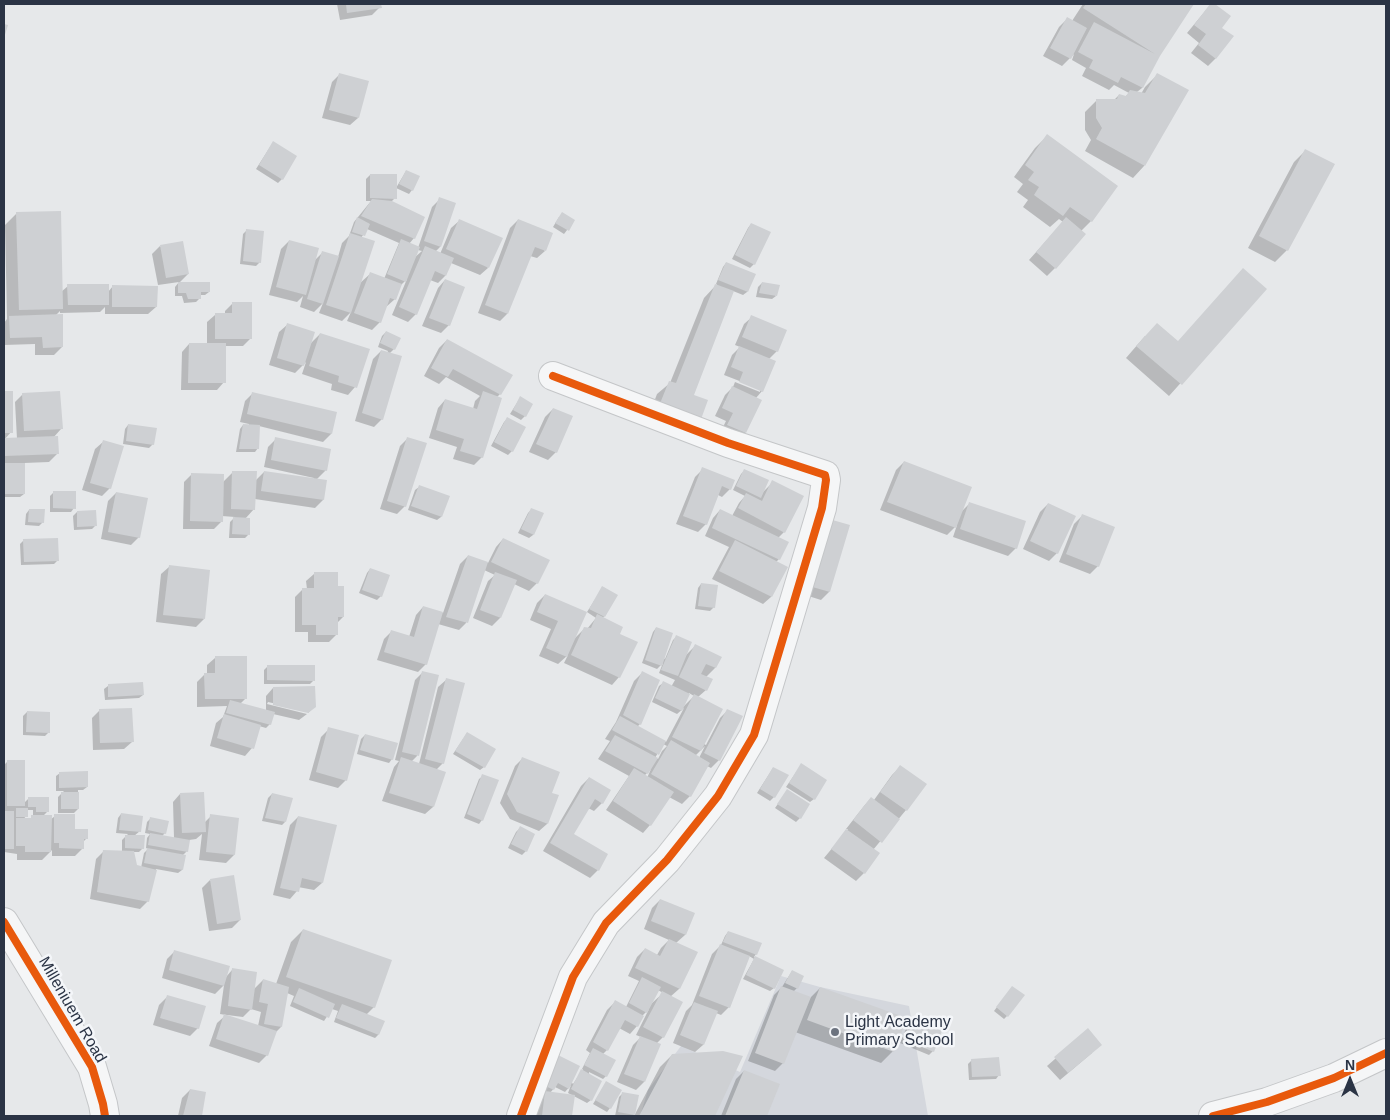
<!DOCTYPE html>
<html>
<head>
<meta charset="utf-8">
<style>
  body { margin:0 }
  #map { position:relative; width:1390px; height:1120px; overflow:hidden; background:#e6e8ea; font-family:Arial,sans-serif }
  canvas { display:block }
  .frame { position:absolute; inset:0; border:5px solid #2b3445; pointer-events:none }
  .north { position:absolute; left:1325px; top:1055px; width:50px; height:50px; -webkit-text-stroke:4px #f4f6f9; paint-order:stroke; rotate:0deg; font-size:14px; font-weight:700; line-height:20px; text-align:center; color:#2b3445 }
  .north::after { content:''; display:block; margin:auto; width:18px; height:22px; background:#2b3445; clip-path:polygon(50% 0,100% 100%,50% 72%,0 100%) }
</style>
</head>
<body>
<div id="map">
<canvas width="1390" height="1120"></canvas>
<div class="frame"></div>
<div class="north">N</div>
</div>
<script>
const c = document.querySelector('canvas').getContext('2d');
c.lineJoin = 'round';
function fill(path, color) { c.fillStyle = color; c.fill(path, 'evenodd'); }
const toPath = rows => new Path2D(rows.map(r => 'M' + r).join(''));
function strokePath(path, color, width, dash) { c.strokeStyle = color; c.lineWidth = width; c.lineCap = dash ? 'butt' : 'round'; c.setLineDash(dash || []); c.stroke(path); }
function drawText(font, color, halo, rows, align = 'center') {
  c.font = font + ' Arial,sans-serif'; c.lineWidth = 5; c.setLineDash([]); c.textBaseline = 'middle'; c.strokeStyle = halo; c.fillStyle = color; for (const [text, x, y, turn = 0] of rows) {
    c.save(); c.translate(x, y); c.rotate((+turn || 0) * Math.PI / 180); c.textAlign = isNaN(turn) ? turn : align; if (halo) c.strokeText(text, 0, 0); c.fillText(text, 0, 0); c.restore();
  }
}
fill(toPath([
  [781,976,820,987,909,1006,928,1116,640,1116,648,1090,681,1046,740,1072]
]), '#d4d7dd');
fill(toPath([
  [337,4,380,4,380,7,372,15,340,20],
  [1083,4,1192,4,1158,56,1142,88,1137,92,1141,94,1145,87,1157,75,1144,166,1133,178,1085,151,1091,140,1085,130,1085,112,1097,100,1114,100,1119,95,1125,97,1129,93,1114,85,1109,90,1082,76,1086,68,1072,60,1074,54,1062,66,1043,56,1059,27,1067,19,1072,21],
  [1211,4,1230,16,1221,28,1216,58,1208,66,1191,53,1199,43,1187,33],
  [340,74,358,118,350,125,322,118,332,82],
  [1047,136,1117,186,1091,221,1081,231,1055,268,1047,276,1029,260,1063,222,1059,219,1050,227,1023,207,1028,200,1017,192,1023,184,1014,177,1035,148],
  [270,147,282,179,278,183,256,169],
  [1306,150,1287,250,1275,262,1248,248,1294,162],
  [406,171,412,190,409,194,396,188],
  [370,175,395,198,391,202,414,238,409,244,418,248,432,207,440,199,440,247,435,252,440,254,451,228,459,221,488,268,480,275,451,263,445,276,438,283,430,280,416,314,408,322,392,315,407,279,401,285,395,299,386,307,380,322,372,330,347,321,351,312,342,321,319,313,323,303,314,312,300,307,303,296,297,302,269,295,281,249,289,241,314,261,323,252,338,257,342,243,349,236,354,222,371,201,366,201,366,179],
  [367,229,399,243,384,279,370,274,359,284,361,238],
  [418,250,422,251,414,258],
  [17,213,61,292,68,286,108,292,113,286,156,307,148,314,105,314,105,307,100,312,60,313,60,311,55,316,62,347,54,355,35,355,35,344,4,345,4,323,7,319,5,225],
  [559,217,574,221,564,234,553,227],
  [518,220,545,251,537,258,530,256,507,314,500,321,478,313,510,228],
  [751,224,754,264,750,268,732,259,748,228],
  [247,230,260,262,256,266,240,264,243,234],
  [160,246,188,274,179,283,209,292,205,295,199,295,199,299,196,302,184,303,182,296,175,296,175,287,179,282,158,285,152,254],
  [726,263,754,275,747,292,743,295,733,291,692,396,648,418,657,394,670,383,704,298,717,284,716,284,723,267],
  [445,280,449,325,441,333,422,326,438,288],
  [762,283,776,296,772,299,756,297,758,287],
  [1265,289,1169,396,1126,358,1145,336,1178,342],
  [233,303,251,338,243,346,225,346,224,382,217,390,181,390,182,352,189,344,207,344,207,322,215,315,225,315,225,311],
  [752,317,777,351,769,359,762,391,756,398,760,400,745,433,737,441,720,433,726,421,715,416,725,395,733,387,735,382,760,392,760,389,724,375,732,355,740,347,735,345,744,324],
  [287,325,309,345,320,334,355,387,348,395,331,390,332,384,302,374,306,362,295,373,269,365,279,332],
  [386,332,394,349,390,353,382,419,374,427,355,421,373,359,381,351,387,353,388,351,378,347,382,336],
  [447,340,500,394,497,397,482,457,474,465,453,459,457,447,429,438,438,408,445,400,473,409,475,401,480,396,446,377,439,384,424,376,439,348],
  [4,392,11,392,11,432,5,439,17,439,15,402,23,394,61,429,53,438,57,454,49,462,24,463,24,494,20,497,4,497],
  [253,393,335,413,331,434,323,442,259,426,258,448,255,452,236,452,240,429,243,425,249,425,249,424,240,422,245,401],
  [520,398,525,416,521,420,510,414],
  [553,409,572,417,556,452,548,460,529,452,545,417],
  [507,419,512,451,508,455,491,446,504,422],
  [128,425,153,444,149,448,123,444,125,429],
  [408,438,405,506,397,514,380,509,400,446],
  [276,439,326,470,316,480,325,481,323,500,315,508,255,499,254,509,245,519,248,535,245,538,229,538,230,522,235,517,222,516,222,521,214,529,183,529,184,482,192,474,223,482,233,472,255,481,264,472,314,480,314,478,264,467,268,447],
  [103,442,110,488,102,496,82,490,95,449],
  [904,462,961,512,970,503,1016,548,1008,556,953,537,957,525,947,535,880,510,896,470],
  [703,469,730,489,722,497,718,495,706,524,698,532,676,524,695,477],
  [745,470,763,492,773,482,784,532,778,538,779,559,776,562,786,567,771,597,763,604,712,579,729,547,705,536,713,518,720,510,732,516,739,503,745,496,733,490,741,474],
  [419,487,448,497,441,517,437,520,408,510,415,490],
  [54,492,74,508,71,512,50,512,50,496],
  [116,493,139,537,131,545,101,539,108,501],
  [1048,504,1057,553,1049,561,1023,549,1040,512],
  [532,509,542,514,533,535,529,538,518,533,528,513],
  [29,510,43,522,39,526,25,525,26,514],
  [77,512,95,526,92,529,74,530,73,516],
  [1082,516,1098,566,1090,574,1059,562,1074,524],
  [848,526,829,592,821,600,802,594],
  [503,539,537,583,529,591,514,584,500,618,492,626,473,618,488,581,495,575,484,570,466,623,459,630,438,624,426,664,418,672,377,660,384,639,392,631,409,637,416,615,423,607,443,613,460,564,468,556,488,563,496,547],
  [24,540,57,561,54,564,21,565,20,544],
  [169,567,204,619,196,627,156,622,161,574],
  [370,569,381,596,377,600,359,593,367,573],
  [314,574,336,587,343,617,337,623,337,634,329,642,308,642,308,632,295,632,295,597,303,589,307,589,306,581],
  [701,584,714,607,710,611,695,609,698,588],
  [603,587,616,595,603,618,618,634,619,677,612,685,564,663,568,655,558,664,539,656,551,629,530,620,537,603,545,595,574,639,585,628,587,629,596,618,587,612],
  [656,628,663,658,665,659,673,640,676,637,686,655,695,646,720,657,715,668,706,677,706,690,698,697,704,744,706,745,720,718,728,710,719,760,711,768,707,766,690,796,682,804,669,797,650,825,643,833,606,810,629,776,598,759,610,741,605,739,616,722,634,681,642,673,640,724,637,727,666,742,684,708,677,714,652,702,659,686,663,683,671,687,675,680,659,673,663,663,657,669,642,663,653,632],
  [689,693,694,696,683,707],
  [663,744,667,746,662,751,658,759,655,758],
  [705,746,699,758,695,756],
  [651,769,647,778,644,776],
  [215,658,246,698,240,704,266,711,266,696,273,688,314,707,308,713,308,711,268,702,267,704,307,714,299,720,273,714,270,724,266,728,259,726,252,748,245,756,210,746,216,723,223,717,227,706,197,707,197,682,205,674,207,674,207,665],
  [268,666,314,680,310,684,264,684,264,670],
  [423,672,437,676,417,756,411,762,419,764,438,687,446,680,443,763,436,770,433,807,425,814,382,801,394,767,399,761,395,760,415,680],
  [108,686,143,695,139,698,105,700,104,689],
  [100,710,132,742,124,749,93,750,92,718],
  [27,712,49,732,45,736,23,735,23,716],
  [329,729,346,780,338,788,309,780,321,737],
  [467,733,484,767,480,770,453,754],
  [365,735,392,759,389,763,357,754,361,739],
  [523,758,550,793,558,796,547,824,539,831,510,819,500,803,515,766],
  [7,762,24,803,29,798,47,812,42,817,50,820,55,816,87,838,83,842,83,848,75,856,52,856,52,850,42,860,17,860,17,854,4,852,4,765],
  [26,810,33,810,33,817,28,820,23,820,26,816],
  [801,765,814,799,810,802,786,787],
  [900,767,906,810,873,850,864,873,856,881,824,858,848,829,846,829,864,806,871,798,874,800,892,775],
  [773,768,774,797,770,801,757,793],
  [60,773,87,787,83,790,78,790,78,809,74,813,58,813,58,797,64,791,56,791,56,776],
  [483,776,482,820,479,824,464,818,479,779],
  [589,778,602,803,594,811,588,808,572,835,598,870,590,878,543,851,581,786],
  [787,791,800,818,796,822,775,808],
  [180,794,204,823,211,816,238,819,234,855,226,863,199,860,202,834,196,839,189,840,187,851,182,856,182,870,178,873,156,869,148,901,140,909,90,899,96,859,104,851,122,852,122,840,128,834,116,833,118,818,121,814,140,831,134,836,143,848,139,852,133,852,136,866,141,868,144,853,148,849,146,848,147,838,150,834,145,833,147,822,151,818,165,833,162,836,174,838,173,802],
  [272,794,285,822,282,825,262,821,268,798],
  [298,817,322,883,314,890,298,887,297,891,290,899,273,895,290,825],
  [520,828,526,851,522,855,508,848,516,832],
  [210,880,240,920,232,928,209,931,202,888],
  [660,900,693,914,685,935,676,943,696,953,679,989,670,997,663,1037,656,1044,659,1045,644,1082,636,1090,617,1082,633,1045,641,1037,636,1035,649,1009,643,1015,637,1026,630,1034,619,1028,607,1050,603,1054,606,1076,603,1079,589,1072,591,1100,587,1103,568,1093,571,1085,565,1092,555,1087,550,1093,573,1096,571,1116,535,1116,537,1101,546,1092,539,1088,553,1059,573,1084,583,1069,582,1069,590,1053,586,1050,607,1010,615,1002,626,1007,639,981,628,976,637,957,645,949,657,955,661,948,669,940,644,929,652,908],
  [658,990,663,993,651,1004],
  [303,930,374,1007,366,1015,383,1022,378,1035,375,1038,334,1022,338,1011,332,1009,324,1021,290,1006,294,996,287,993,281,1027,275,1033,267,1055,259,1063,209,1046,217,1023,226,1015,220,1014,224,985,215,994,162,978,167,959,175,951,226,977,232,970,253,990,263,980,276,984,291,942],
  [251,1009,261,1012,258,1026,226,1016,227,1015,243,1017],
  [728,932,756,954,754,957,782,970,774,988,770,991,743,979,754,959,749,956,729,1007,721,1015,716,1013,703,1045,695,1052,673,1043,686,1011,692,1005,712,954,721,945,725,936],
  [792,971,797,988,793,992,810,998,820,988,893,1051,881,1063,795,1032,783,1063,775,1071,748,1061,774,995,782,987],
  [1009,991,1007,1016,1004,1019,994,1011],
  [167,997,198,1028,190,1036,153,1025,159,1005],
  [912,1020,933,1051,929,1055,900,1043,908,1024],
  [1088,1030,1092,1053,1060,1080,1047,1066],
  [672,1055,741,1057,713,1116,634,1116,660,1067],
  [972,1060,999,1075,996,1079,969,1080,968,1064],
  [744,1071,778,1085,766,1116,721,1116,736,1079],
  [606,1083,610,1108,607,1112,593,1104],
  [190,1090,205,1093,200,1116,178,1116,182,1098],
  [623,1093,634,1115,632,1116,615,1116,619,1097]
]), '#0003');
fill(toPath([
  [346,4,381,4,382,8,347,13],
  [1086,4,1194,4,1160,56,1143,88,1121,77,1118,83,1089,68,1093,60,1078,52,1094,22,1155,54,1083,8],
  [1210,4,1215,4,1231,16,1222,28,1234,36,1216,59,1198,45,1206,34,1194,25],
  [1067,17,1087,28,1071,59,1050,48],
  [4,24,8,25,4,38],
  [339,73,369,81,359,118,329,110],
  [1157,73,1189,90,1145,166,1096,139,1102,128,1096,118,1096,99,1117,99,1119,94,1126,96,1130,90,1145,93],
  [1047,134,1118,186,1092,222,1070,207,1063,216,1034,195,1039,187,1028,180,1034,172,1025,165],
  [273,141,297,156,283,180,259,165],
  [1305,149,1335,164,1288,251,1259,236],
  [406,170,420,176,413,191,399,184],
  [370,174,397,174,397,199,370,198],
  [439,197,456,203,441,247,424,241],
  [372,199,392,201,425,217,415,239,361,216],
  [61,211,63,309,19,310,16,212],
  [562,212,575,220,569,231,555,223],
  [357,217,370,224,365,236,352,232],
  [1066,217,1086,234,1056,269,1036,252],
  [459,219,503,238,489,268,446,249],
  [518,219,553,233,546,251,535,247,508,314,485,305],
  [751,223,771,232,755,265,735,255],
  [246,229,264,231,261,263,243,261],
  [350,233,375,241,351,313,326,305],
  [401,239,420,247,406,282,387,274],
  [289,240,319,248,306,295,276,287],
  [183,241,189,274,166,278,160,245],
  [425,246,454,258,446,276,435,271,417,315,399,307],
  [322,251,339,256,323,304,307,299],
  [726,262,756,274,748,292,718,280],
  [1243,268,1267,289,1182,385,1136,346,1157,323,1178,341],
  [370,272,402,284,396,300,390,298,381,323,354,313],
  [445,279,465,287,450,326,429,318],
  [178,282,210,282,210,292,201,292,201,299,188,299,186,293,178,293],
  [762,282,780,285,777,296,759,293],
  [67,284,109,284,109,305,68,305],
  [715,284,734,291,694,395,708,400,700,422,659,406,669,381,676,383],
  [112,285,158,286,157,307,112,307],
  [232,302,252,302,252,339,215,339,215,313,232,313],
  [63,314,63,347,43,348,42,337,10,338,9,316],
  [751,315,787,330,778,352,742,337],
  [287,323,315,332,304,366,277,358],
  [386,331,401,338,395,350,380,343],
  [320,333,370,349,357,388,338,382,339,376,309,366],
  [447,339,513,375,501,395,453,369,448,377,431,368],
  [189,343,226,343,226,383,188,383],
  [739,346,776,361,763,392,739,382,743,372,731,367],
  [381,350,402,356,383,420,362,413],
  [732,386,762,400,746,433,727,425,733,413,722,408],
  [4,391,13,391,13,433,4,433],
  [60,391,63,429,24,431,22,393],
  [483,391,502,398,483,458,460,451,464,439,436,430,445,399,477,409],
  [252,392,337,412,332,434,247,414],
  [520,396,533,404,526,417,513,410],
  [553,408,573,416,557,453,536,444],
  [507,417,526,427,513,452,494,442],
  [128,424,157,428,154,445,126,441],
  [243,424,260,425,259,449,239,449],
  [58,436,59,454,4,456,4,438],
  [275,437,331,449,327,471,271,460],
  [407,437,427,443,406,507,387,501],
  [103,440,124,446,111,489,90,483],
  [904,461,972,487,956,528,887,502],
  [4,463,25,463,25,494,4,494],
  [702,467,735,480,731,490,722,486,707,525,683,516],
  [744,469,769,480,761,498,736,486],
  [232,471,257,471,255,510,231,509],
  [264,471,327,480,324,500,261,491],
  [191,473,224,474,223,522,190,521],
  [772,480,804,496,785,533,738,508,746,493,762,501],
  [419,485,450,496,442,517,411,506],
  [53,491,76,491,76,509,53,508],
  [116,492,148,498,140,538,108,532],
  [969,502,1026,521,1017,549,960,529],
  [1048,503,1076,516,1058,554,1030,541],
  [531,508,544,513,534,535,521,529],
  [29,509,45,509,44,523,28,522],
  [720,509,789,542,780,560,712,528],
  [96,510,97,526,77,527,77,511],
  [1082,514,1115,527,1099,567,1066,554],
  [233,517,250,518,250,535,232,534],
  [829,519,850,525,830,592,809,586],
  [58,538,59,561,24,562,23,539],
  [503,538,550,560,538,584,491,562],
  [735,540,788,567,772,597,719,571],
  [468,555,488,562,468,623,446,617],
  [169,565,210,570,205,619,163,615],
  [370,568,390,575,382,597,362,590],
  [314,572,338,572,338,586,344,586,344,617,338,617,338,635,316,635,316,625,302,625,302,588,314,588],
  [495,572,517,580,501,618,480,610],
  [701,583,718,585,715,608,698,606],
  [602,586,618,595,605,617,589,609],
  [545,594,587,612,567,657,546,648,558,621,537,612],
  [423,606,443,612,427,665,384,652,391,630,414,637],
  [597,614,623,627,620,634,638,642,620,678,571,655,584,627,591,628],
  [656,627,673,633,662,666,645,660],
  [676,635,692,642,678,676,661,670],
  [695,644,722,657,716,668,706,664,701,674,713,679,707,691,679,677],
  [215,656,247,656,247,699,205,699,204,673,215,673],
  [267,665,315,665,315,681,267,680],
  [422,671,439,675,419,756,402,752],
  [642,671,660,680,641,725,623,715],
  [446,678,465,683,444,764,425,759],
  [663,681,690,694,682,711,655,698],
  [143,682,144,695,108,697,108,684],
  [315,686,316,707,308,713,273,705,273,687],
  [694,694,723,709,701,751,672,737],
  [230,700,275,712,271,725,226,713],
  [132,708,134,742,100,743,99,709],
  [727,709,743,716,720,761,704,753],
  [27,711,50,712,50,733,26,732],
  [224,714,261,725,254,749,217,738],
  [620,716,666,741,659,755,612,730],
  [328,727,359,735,347,781,316,772],
  [467,732,496,749,485,768,455,751],
  [365,734,398,743,393,760,360,750],
  [615,735,658,758,648,774,605,751],
  [671,740,710,763,691,797,651,774],
  [401,757,446,772,434,807,389,793],
  [522,757,560,772,552,793,559,795,548,824,517,812,507,794],
  [7,760,25,760,25,806,7,806],
  [801,763,827,780,815,800,789,783],
  [900,765,927,784,907,811,880,792],
  [773,767,789,775,775,798,760,789],
  [634,768,674,792,651,826,613,801],
  [88,771,88,787,59,788,59,772],
  [482,774,499,780,483,821,467,814],
  [589,777,611,790,603,804,595,799,574,834,608,854,599,871,550,843],
  [787,789,810,804,801,819,777,804],
  [61,792,79,792,79,809,61,809],
  [204,792,206,832,182,833,180,793],
  [272,793,293,798,286,822,265,818],
  [28,797,49,797,49,812,36,812,36,807,28,807],
  [871,797,900,819,882,843,853,820],
  [16,808,28,808,28,817,16,817],
  [4,811,14,811,14,849,4,849],
  [121,813,143,816,141,832,119,830],
  [54,814,75,814,75,829,88,829,88,839,84,839,84,849,59,848,59,843,54,843],
  [210,814,239,818,235,855,206,852],
  [31,815,52,815,51,852,25,852,25,846,16,846,16,818,31,818],
  [298,816,337,825,323,883,302,878,299,892,280,888],
  [150,817,169,821,166,834,148,830],
  [520,826,535,834,527,852,511,844],
  [846,829,880,853,865,874,831,849],
  [150,833,190,840,188,852,148,845],
  [125,835,145,835,144,849,125,848],
  [147,848,186,855,183,870,144,863],
  [103,850,134,851,137,865,157,870,149,902,97,892],
  [234,875,241,920,217,924,210,879],
  [660,899,695,913,686,935,651,921],
  [303,929,392,960,375,1008,286,977],
  [728,931,762,943,757,955,723,942],
  [669,939,698,952,680,989,635,968,645,948,660,956],
  [720,944,750,956,730,1008,699,996],
  [174,950,230,966,224,986,169,970],
  [755,956,784,970,775,989,746,975],
  [232,968,257,972,252,1010,228,1006],
  [792,970,804,976,798,989,785,983],
  [642,977,661,987,647,1013,629,1003],
  [263,979,289,987,282,1027,264,1024,268,1004,259,1002],
  [781,986,811,997,784,1064,755,1053],
  [1012,986,1025,995,1008,1017,996,1007],
  [820,987,907,1018,894,1052,807,1020],
  [299,988,335,1004,329,1018,293,1002],
  [662,991,683,1002,664,1038,643,1027],
  [167,995,206,1006,199,1029,160,1018],
  [615,1000,644,1016,638,1027,625,1020,608,1051,593,1042],
  [694,1002,718,1011,704,1045,680,1035],
  [342,1004,385,1021,379,1035,336,1018],
  [224,1014,277,1031,268,1056,216,1039],
  [912,1018,942,1031,934,1052,903,1039],
  [1088,1028,1102,1045,1068,1073,1054,1057],
  [640,1036,661,1044,645,1082,624,1074],
  [593,1048,616,1060,607,1077,584,1065],
  [723,1051,743,1056,715,1116,639,1116,672,1054],
  [556,1054,580,1066,569,1089,558,1083,554,1090,541,1084],
  [999,1057,1001,1076,972,1077,971,1059],
  [581,1069,602,1081,592,1101,571,1089],
  [744,1070,780,1084,767,1116,725,1116],
  [606,1081,622,1090,611,1109,595,1100],
  [190,1089,206,1092,202,1116,183,1116],
  [545,1091,575,1095,572,1116,542,1116],
  [622,1092,639,1095,635,1115,618,1112]
]), '#ced0d3');
const minor = toPath([
  [4,922,92,1067,103,1104,105,1116],
  [521,1116,573,977,606,923,667,860,718,796,754,735,822,508,826,480,825,475,728,443,553,376],
  [1213,1116,1267,1102,1334,1078,1386,1053]
]);
strokePath(minor, '#c4c6c8', 30);
strokePath(minor, '#f5f6f7', 28);
strokePath(toPath([
  [4,922,92,1067,103,1104,105,1116],
  [521,1116,573,977,606,923,667,860,718,796,754,735,822,508,826,480,825,475,728,443,553,376],
  [1213,1116,1267,1102,1334,1078,1386,1053]
]), '#e8590c', 8);
for (const [x, y, r, color] of [
  [835,1032,5,"#6c737f"]
]) { const dot = new Path2D(); dot.arc(x, y, r, 0, 2 * Math.PI); c.fillStyle = color; c.fill(dot); strokePath(dot, '#f4f6f9', 2); }
drawText('16px', '#2b3445', '#f4f6f9', [
  ["Milleniuem Road",72,1010,60]
]);
drawText('16px', '#2b3445', '#f4f6f9', [
  ["Light Academy",845,1023],
  ["Primary School",845,1041]
], 'left');
</script>
</body>
</html>
